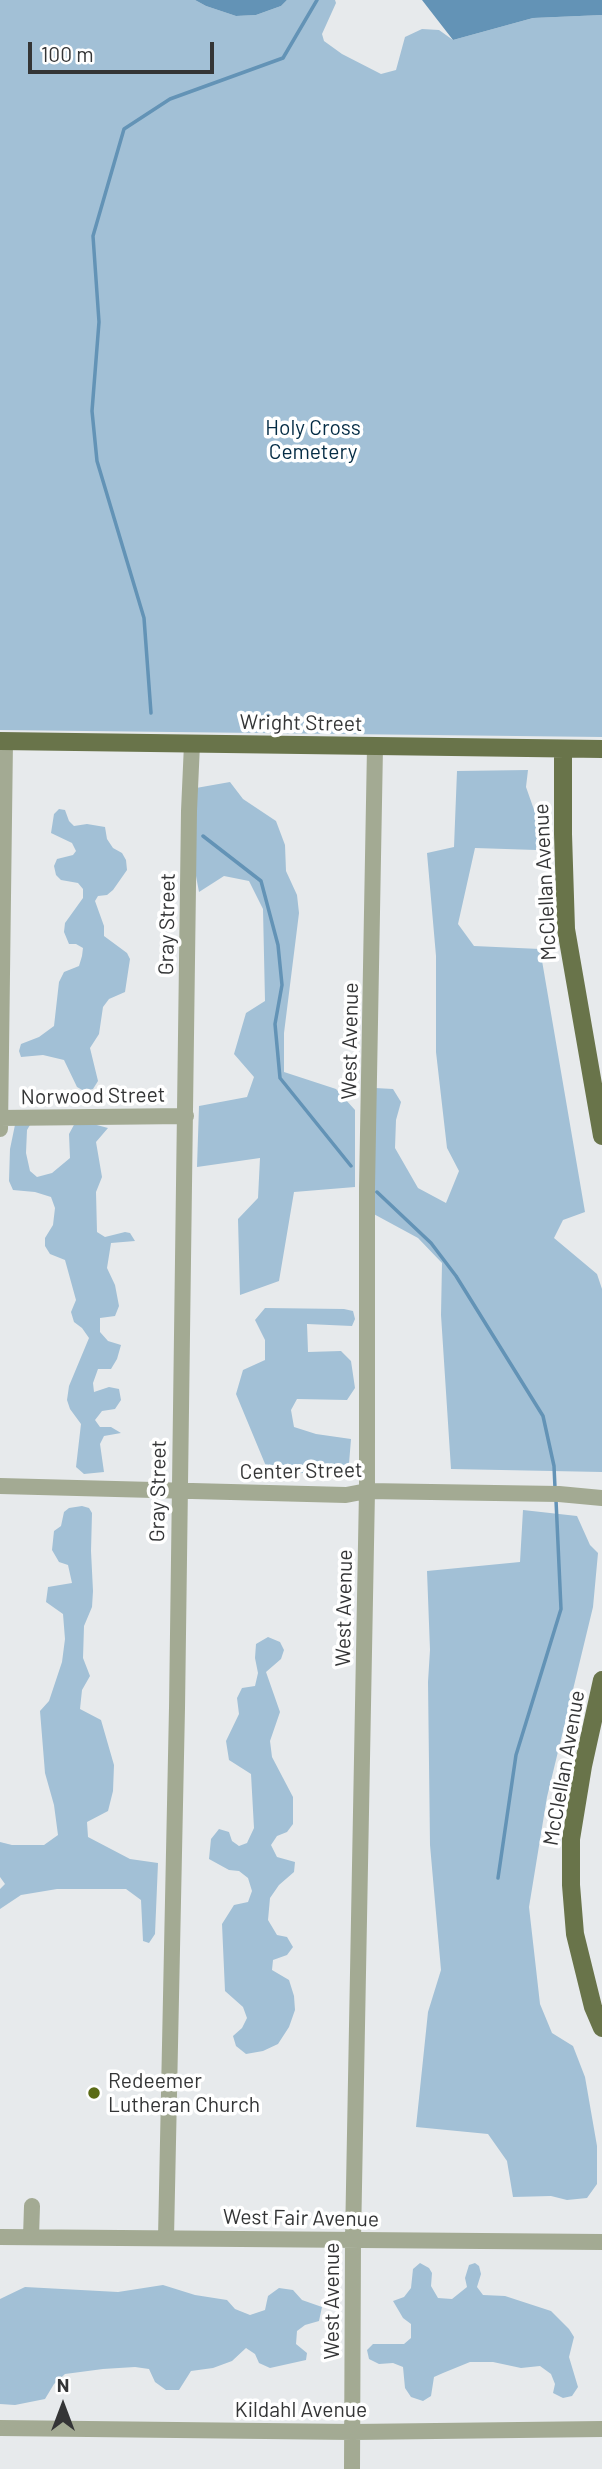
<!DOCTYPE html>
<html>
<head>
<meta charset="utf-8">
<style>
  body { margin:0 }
  #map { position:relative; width:602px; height:2469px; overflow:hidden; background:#e7eaec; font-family:Barlow,sans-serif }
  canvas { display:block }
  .north { position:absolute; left:28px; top:2371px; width:70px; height:70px; -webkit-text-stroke:5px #fff; paint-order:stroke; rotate:0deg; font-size:19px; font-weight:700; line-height:28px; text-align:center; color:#343536 }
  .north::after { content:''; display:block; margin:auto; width:24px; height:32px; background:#343536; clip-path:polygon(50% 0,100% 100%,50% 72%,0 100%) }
  .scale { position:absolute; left:28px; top:42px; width:186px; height:32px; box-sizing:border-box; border:4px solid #343536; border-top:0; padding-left:9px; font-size:21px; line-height:24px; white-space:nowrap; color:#343536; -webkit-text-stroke:5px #fff; paint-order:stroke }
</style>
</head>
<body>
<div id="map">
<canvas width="602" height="2469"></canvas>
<div class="north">N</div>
<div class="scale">100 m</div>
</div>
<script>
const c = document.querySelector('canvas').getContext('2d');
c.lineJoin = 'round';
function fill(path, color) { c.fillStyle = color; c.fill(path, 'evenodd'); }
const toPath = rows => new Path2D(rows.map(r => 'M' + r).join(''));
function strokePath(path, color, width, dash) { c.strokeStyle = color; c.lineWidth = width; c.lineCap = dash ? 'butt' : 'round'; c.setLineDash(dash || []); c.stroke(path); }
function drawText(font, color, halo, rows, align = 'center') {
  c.font = font + ' Barlow,sans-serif'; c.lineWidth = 7; c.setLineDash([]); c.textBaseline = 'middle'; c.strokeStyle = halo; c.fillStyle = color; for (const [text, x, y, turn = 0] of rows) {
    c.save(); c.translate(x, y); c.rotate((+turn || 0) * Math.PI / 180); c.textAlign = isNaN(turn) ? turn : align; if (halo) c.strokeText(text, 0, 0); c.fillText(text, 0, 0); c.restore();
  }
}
fill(toPath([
  [0,0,195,0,206,6,236,16,256,15,281,6,287,0,335,0,336,3,322,34,324,41,342,54,381,74,396,70,405,37,422,29,439,30,453,40,533,18,602,15,602,737,0,730],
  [528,770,526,787,539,824,536,850,475,848,458,924,474,946,540,949,585,1212,563,1220,554,1238,597,1274,602,1289,602,1472,451,1469,441,1315,442,1263,418,1238,370,1212,375,1088,393,1089,401,1102,396,1120,395,1148,418,1188,446,1203,459,1171,447,1148,436,1052,436,956,427,853,454,847,457,771],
  [230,782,243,799,276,821,285,845,286,871,297,895,299,913,284,1033,284,1072,336,1089,355,1110,355,1187,294,1192,279,1281,240,1295,238,1219,258,1198,260,1158,197,1167,199,1106,247,1097,254,1077,234,1054,246,1013,265,1001,263,909,249,881,224,876,199,892,196,876,196,788],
  [59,809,65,810,69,821,74,826,87,824,105,827,107,839,113,848,122,853,126,860,127,870,113,890,107,895,98,896,95,901,104,926,104,936,127,953,130,959,125,992,109,999,103,1007,99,1034,90,1048,98,1081,93,1089,84,1091,77,1087,64,1060,43,1055,21,1057,19,1051,21,1044,39,1037,54,1026,59,982,64,972,79,966,82,956,83,948,76,944,69,944,64,932,65,923,83,898,83,889,78,883,61,880,56,875,54,866,57,859,73,855,76,851,72,843,51,833,54,814],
  [16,1120,30,1125,27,1130,26,1153,30,1171,37,1177,52,1173,70,1158,69,1134,75,1123,93,1124,108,1128,96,1142,102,1177,96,1192,97,1232,105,1237,125,1232,130,1233,135,1241,111,1243,107,1268,115,1285,119,1306,115,1316,100,1318,100,1332,108,1341,121,1345,117,1359,111,1369,98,1369,93,1383,94,1392,109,1387,119,1389,121,1400,115,1409,102,1411,95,1420,100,1427,111,1427,121,1433,104,1436,100,1444,104,1472,84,1474,76,1467,81,1424,70,1409,67,1400,69,1386,89,1338,82,1328,74,1322,71,1312,76,1300,65,1260,50,1254,45,1246,45,1238,53,1225,55,1208,51,1197,35,1192,13,1190,9,1181,10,1149],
  [265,1308,344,1309,353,1311,355,1319,352,1326,307,1324,308,1352,341,1351,351,1361,355,1388,347,1400,297,1399,291,1410,294,1427,316,1434,351,1439,348,1476,268,1471,236,1394,243,1370,265,1360,265,1340,255,1320],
  [82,1506,89,1508,92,1513,91,1551,93,1591,92,1607,84,1626,83,1658,90,1676,82,1690,80,1709,101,1720,114,1765,113,1791,108,1811,87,1822,88,1837,130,1859,158,1863,155,1934,149,1943,143,1941,141,1900,126,1889,57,1889,21,1895,0,1909,0,1889,5,1884,0,1877,0,1842,12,1845,44,1845,58,1835,54,1805,45,1773,40,1711,49,1701,62,1662,65,1639,63,1614,46,1602,48,1587,72,1583,68,1565,59,1562,52,1550,54,1531,61,1526,64,1512,69,1508],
  [523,1510,577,1516,590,1545,598,1553,593,1607,547,1797,529,1907,540,2004,552,2033,573,2046,585,2077,597,2146,597,2184,587,2198,567,2200,551,2196,513,2197,507,2161,488,2134,416,2127,428,2012,441,1970,430,1845,428,1682,430,1650,427,1571,520,1562],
  [268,1637,280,1642,284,1650,281,1659,266,1672,280,1712,270,1741,272,1757,293,1797,293,1824,287,1832,277,1836,271,1845,277,1857,295,1862,294,1872,279,1885,270,1898,268,1920,277,1935,287,1937,293,1947,287,1955,273,1960,272,1970,289,1980,294,1996,295,2010,289,2027,278,2044,263,2051,246,2054,236,2046,233,2036,242,2028,247,2018,243,2007,225,1991,222,1924,234,1905,248,1902,252,1891,248,1878,239,1871,229,1870,209,1859,211,1839,219,1829,229,1832,232,1841,239,1846,247,1843,254,1828,251,1774,229,1760,226,1741,239,1714,237,1698,242,1688,255,1686,258,1673,255,1658,256,1644],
  [420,2263,429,2268,432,2273,431,2286,438,2298,452,2299,467,2287,465,2278,469,2265,475,2263,479,2266,481,2274,477,2287,483,2295,505,2296,551,2311,569,2329,574,2337,569,2357,578,2387,572,2396,563,2398,553,2393,555,2384,551,2374,540,2366,521,2368,493,2362,470,2362,443,2373,434,2377,431,2396,423,2401,411,2397,405,2388,403,2367,393,2363,379,2364,369,2359,367,2350,373,2344,404,2344,411,2338,411,2324,403,2318,393,2301,404,2297,411,2288,413,2269],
  [163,2285,195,2295,227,2300,235,2309,250,2315,265,2310,268,2296,279,2288,293,2290,302,2300,322,2307,319,2321,305,2325,297,2331,296,2344,307,2353,306,2360,270,2368,259,2363,255,2354,246,2348,232,2361,213,2368,191,2371,179,2390,166,2390,155,2382,149,2369,135,2367,103,2369,65,2374,54,2384,45,2399,15,2405,0,2404,0,2299,25,2287,118,2292]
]), '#a2c0d6');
fill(toPath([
  [195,0,287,0,281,6,256,15,236,16,206,6],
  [422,0,602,0,602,15,533,18,453,40]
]), '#6393b6');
strokePath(toPath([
  [151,713,144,618,97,461,92,411,99,322,93,236,124,129,170,99,283,58,317,0],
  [203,836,261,881,278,945,282,985,275,1024,280,1078,351,1166],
  [377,1192,431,1243,456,1276,543,1416,554,1466,555,1488],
  [498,1878,516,1755,561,1609,556,1500]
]), '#6393b6', 3.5);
strokePath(toPath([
  [0,1118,186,1116],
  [0,1129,5,741],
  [0,1486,346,1495,367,1491,559,1494,602,1498],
  [0,2237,602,2242],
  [31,2237,32,2206],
  [166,2238,177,1708,189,811,192,744],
  [0,2428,353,2432,602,2429],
  [352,2469,353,2240,367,1491,367,1187,375,747]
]), '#a3aa93', 16);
strokePath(toPath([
  [0,741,602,749],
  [563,749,563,834,566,929,602,1136],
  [602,1680,583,1766,571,1839,571,1885,575,1934,593,2007,602,2028]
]), '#69744a', 18);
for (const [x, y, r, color] of [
  [94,2093,7,"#5b6b16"]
]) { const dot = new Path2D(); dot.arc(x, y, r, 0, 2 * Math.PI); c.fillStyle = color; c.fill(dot); strokePath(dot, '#fff', 2.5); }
drawText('21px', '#042c45', '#fff', [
  ["Holy Cross",313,428],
  ["Cemetery",313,452]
]);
drawText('21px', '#343536', '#fff', [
  ["Wright Street",301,723,1],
  ["McClellan Avenue",545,882,-93],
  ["Gray Street",167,924,-89],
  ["West Avenue",350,1041,-89],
  ["Norwood Street",93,1096,-1],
  ["Center Street",301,1471,-1],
  ["Gray Street",158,1491,-89],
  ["West Avenue",344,1608,-89],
  ["McClellan Avenue",564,1768,-80],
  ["West Fair Avenue",301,2218,1],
  ["West Avenue",332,2301,-90],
  ["Kildahl Avenue",301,2410]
]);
drawText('21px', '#343536', '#fff', [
  ["Redeemer",108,2081],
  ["Lutheran Church",108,2105]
], 'left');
</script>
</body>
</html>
